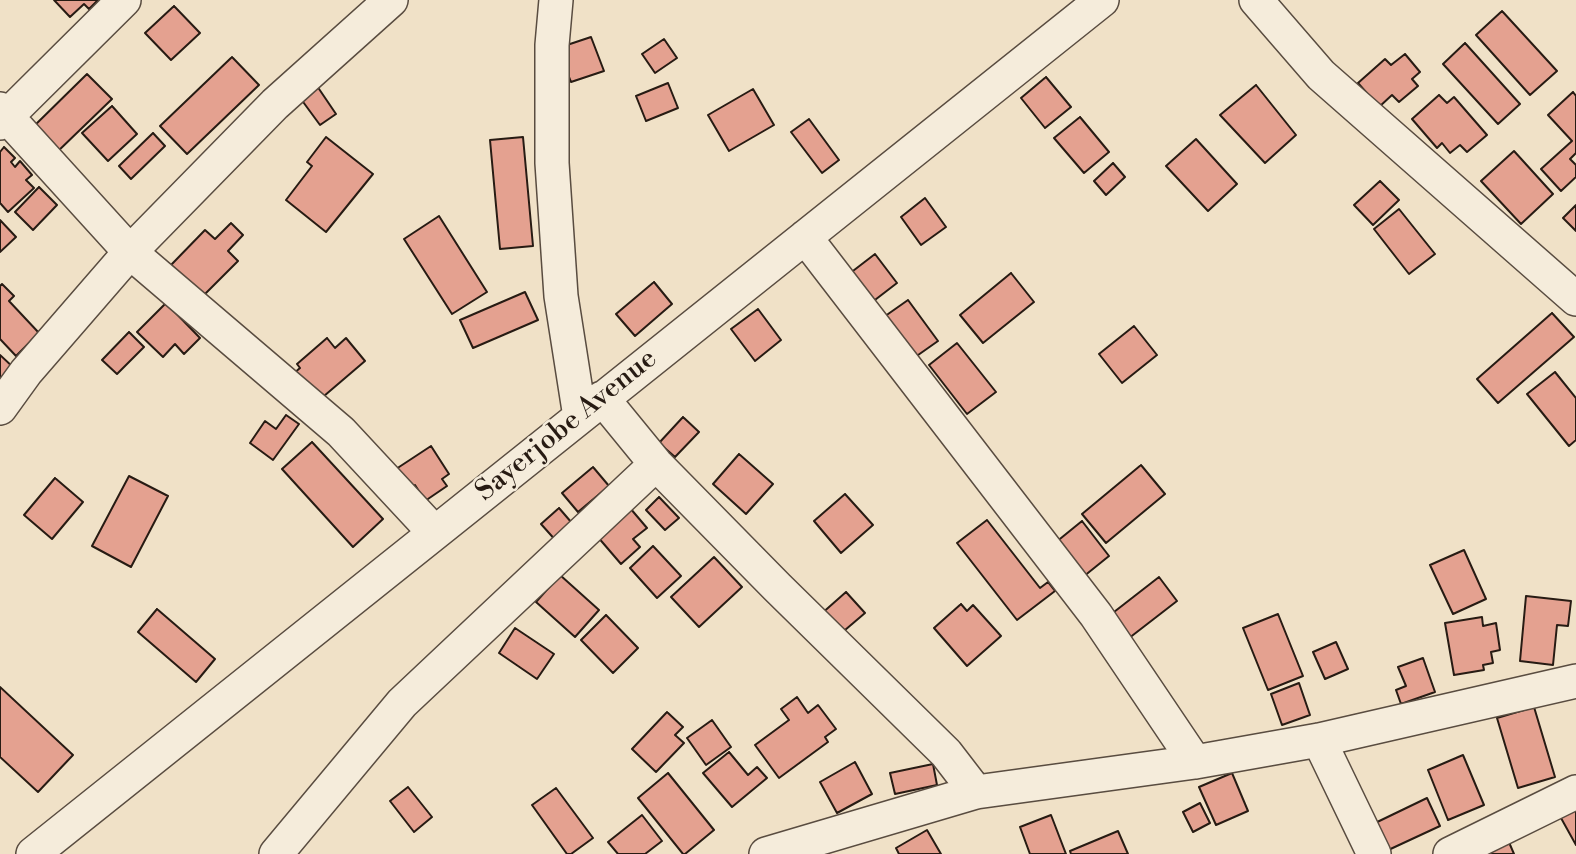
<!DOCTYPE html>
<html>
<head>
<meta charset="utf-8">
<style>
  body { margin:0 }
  canvas { display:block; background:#f0e1c7 }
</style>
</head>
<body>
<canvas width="1576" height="854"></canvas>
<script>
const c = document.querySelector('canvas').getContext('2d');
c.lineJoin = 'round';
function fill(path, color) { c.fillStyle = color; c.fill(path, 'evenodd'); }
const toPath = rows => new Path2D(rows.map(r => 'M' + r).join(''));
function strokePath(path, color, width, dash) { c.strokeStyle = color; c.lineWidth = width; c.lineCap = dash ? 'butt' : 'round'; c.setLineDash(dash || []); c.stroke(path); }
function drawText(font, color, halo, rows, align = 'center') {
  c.font = font + ' "Libre Bodoni",serif'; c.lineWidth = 5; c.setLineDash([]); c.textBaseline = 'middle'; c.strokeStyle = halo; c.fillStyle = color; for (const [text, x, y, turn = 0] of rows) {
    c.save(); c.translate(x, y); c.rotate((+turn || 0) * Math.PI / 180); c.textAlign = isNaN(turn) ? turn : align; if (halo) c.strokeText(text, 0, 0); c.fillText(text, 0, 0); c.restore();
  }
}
const building = toPath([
  [54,0,98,0,89,9,84,4,70,17,54,0],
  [174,6,200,33,171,60,145,33,174,6],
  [1502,11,1557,71,1530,95,1476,35,1502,11],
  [591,37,604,71,571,82,558,48,591,37],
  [664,39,677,58,655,73,642,54,664,39],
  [1465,43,1520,104,1498,124,1443,64,1465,43],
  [1405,54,1420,72,1412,79,1418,86,1399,102,1392,95,1379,107,1358,83,1385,59,1391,65,1405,54],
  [232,57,259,85,187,154,160,126,232,57],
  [87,74,112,99,54,155,30,130,87,74],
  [1046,77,1071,107,1045,128,1021,98,1046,77],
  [315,83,336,114,320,125,298,95,315,83],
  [668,83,678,108,646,121,636,96,668,83],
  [1256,85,1296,135,1265,163,1220,115,1256,85],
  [753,89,774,125,729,151,708,115,753,89],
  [1573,92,1576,96,1576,153,1570,159,1576,165,1576,177,1561,191,1541,169,1572,141,1548,115,1573,92],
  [1439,95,1447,103,1454,97,1487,135,1467,152,1460,145,1450,153,1442,143,1437,148,1412,119,1439,95],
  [112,106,137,134,108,161,82,133,112,106],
  [1080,117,1109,152,1084,173,1054,138,1080,117],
  [809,119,839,160,822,173,791,132,809,119],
  [153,133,165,146,131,179,119,166,153,133],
  [326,137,373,174,326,232,286,200,312,166,307,162,326,137],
  [523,137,533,246,500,249,490,140,523,137],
  [1196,139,1237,184,1208,211,1166,166,1196,139],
  [4,147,15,158,11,162,15,167,20,161,32,175,26,180,34,188,8,212,0,203,0,152,4,147],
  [1514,151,1553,194,1521,224,1481,181,1514,151],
  [1113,163,1125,177,1106,195,1094,181,1113,163],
  [1380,181,1399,200,1373,225,1354,205,1380,181],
  [39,187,57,205,33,230,15,212,39,187],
  [925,198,946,227,921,245,901,217,925,198],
  [1576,205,1576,231,1563,218,1576,205],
  [1399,209,1435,254,1409,274,1374,229,1399,209],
  [439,216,487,292,452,314,404,239,439,216],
  [0,220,16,237,0,252,0,220],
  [231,223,243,235,228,251,238,261,203,296,171,265,205,230,215,239,231,223],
  [875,254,897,283,871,303,849,274,875,254],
  [1011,273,1034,302,983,343,960,315,1011,273],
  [654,282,672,304,635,336,616,314,654,282],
  [2,284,14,296,9,301,39,333,16,356,0,339,0,286,2,284],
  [525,292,538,320,473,348,460,320,525,292],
  [908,300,938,341,911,360,881,319,908,300],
  [166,303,200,338,184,354,175,344,163,357,137,332,166,303],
  [758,309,781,340,755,361,731,329,758,309],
  [1552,313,1574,337,1498,403,1477,379,1552,313],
  [1134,326,1157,355,1122,383,1099,354,1134,326],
  [129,332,144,347,117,374,102,360,129,332],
  [327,338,335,348,346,338,365,361,317,402,293,374,300,368,297,364,327,338],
  [957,343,996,392,967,414,929,365,957,343],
  [0,355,15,369,0,387,0,355],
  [1555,372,1576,398,1576,440,1569,446,1527,394,1555,372],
  [286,415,299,424,273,460,250,443,265,421,276,429,286,415],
  [683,417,699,432,675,457,659,443,683,417],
  [312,442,383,519,353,547,282,469,312,442],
  [431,446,449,474,442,479,447,486,425,501,415,485,406,491,393,471,431,446],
  [739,454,773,484,746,514,713,484,739,454],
  [1141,465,1165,494,1106,543,1082,514,1141,465],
  [593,467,609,486,578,512,562,493,593,467],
  [129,476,168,496,131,567,92,546,129,476],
  [55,478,83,502,52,539,24,515,55,478],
  [845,494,873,525,841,553,814,521,845,494],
  [659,497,679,518,665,530,646,510,659,497],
  [559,508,584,537,566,552,541,524,559,508],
  [630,508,647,528,633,539,640,547,621,564,597,536,630,508],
  [987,520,1040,588,1048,582,1055,591,1017,620,957,543,987,520],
  [1082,521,1109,556,1078,581,1050,547,1082,521],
  [653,546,681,576,657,598,630,568,653,546],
  [1464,550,1486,599,1453,614,1430,565,1464,550],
  [714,557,742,587,699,627,671,597,714,557],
  [560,575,599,610,575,637,536,602,560,575],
  [1159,577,1177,601,1124,642,1105,619,1159,577],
  [846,592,865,613,838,636,820,615,846,592],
  [1526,596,1571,601,1568,626,1557,625,1553,665,1520,661,1526,596],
  [961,604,967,611,973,605,1001,636,967,666,934,628,961,604],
  [157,609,215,659,196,682,138,632,157,609],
  [1278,614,1303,676,1268,690,1243,628,1278,614],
  [606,615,638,648,613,673,581,640,606,615],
  [1482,617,1483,626,1496,623,1500,650,1491,652,1493,663,1483,665,1484,670,1454,675,1445,623,1482,617],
  [515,628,554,654,537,679,499,653,515,628],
  [1336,642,1348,669,1325,679,1313,652,1336,642],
  [1423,658,1435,692,1401,704,1396,690,1406,686,1398,667,1423,658],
  [1299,683,1310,715,1282,725,1271,694,1299,683],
  [0,687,73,755,38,792,0,757,0,687],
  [797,697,808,713,818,705,836,729,825,737,828,742,779,778,755,745,789,720,781,709,797,697],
  [1534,707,1555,777,1518,788,1497,718,1534,707],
  [667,712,683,727,675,735,684,743,656,772,632,749,667,712],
  [712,720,731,747,706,765,687,738,712,720],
  [729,752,748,775,757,767,767,778,732,807,703,773,729,752],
  [1463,755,1484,805,1448,820,1428,770,1463,755],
  [855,762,872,794,837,813,820,782,855,762],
  [933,764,937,785,895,794,890,773,933,764],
  [668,773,714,830,685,854,683,854,638,798,668,773],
  [1232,773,1248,811,1216,825,1199,787,1232,773],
  [408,787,432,817,414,832,390,801,408,787],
  [556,788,593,838,571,854,567,854,532,805,556,788],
  [1427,798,1440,826,1384,852,1371,825,1427,798],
  [1576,798,1576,845,1556,809,1576,798],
  [1200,803,1210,823,1193,832,1183,812,1200,803],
  [642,815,662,841,645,854,618,854,608,842,642,815],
  [1051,815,1066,854,1030,854,1020,827,1051,815],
  [927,830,941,854,899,854,896,848,927,830],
  [1118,831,1128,854,1071,854,1070,851,1118,831],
  [1505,833,1514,854,1472,854,1505,833]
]);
fill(building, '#e4a190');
strokePath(building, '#271b13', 2);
const minor = toPath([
  [556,0,552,45,552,163,561,296,580,417],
  [1256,0,1321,75,1576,299],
  [0,109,130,252,341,432,434,532],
  [0,123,124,0],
  [805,237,1096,615,1195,762],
  [602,398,656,464,777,587,946,753,976,792],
  [0,408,26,372,130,252,275,104,391,0],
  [1319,740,1374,854],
  [33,854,1102,0],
  [276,854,402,703,656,464],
  [766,854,976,792,1195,762,1319,740,1576,681],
  [1450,854,1576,792]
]);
strokePath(minor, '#594c40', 36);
strokePath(minor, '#f5ecdb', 33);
drawText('28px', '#271b13', '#f5ecdb', [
  ["Sayerjobe Avenue",567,426,-39]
]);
</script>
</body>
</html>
